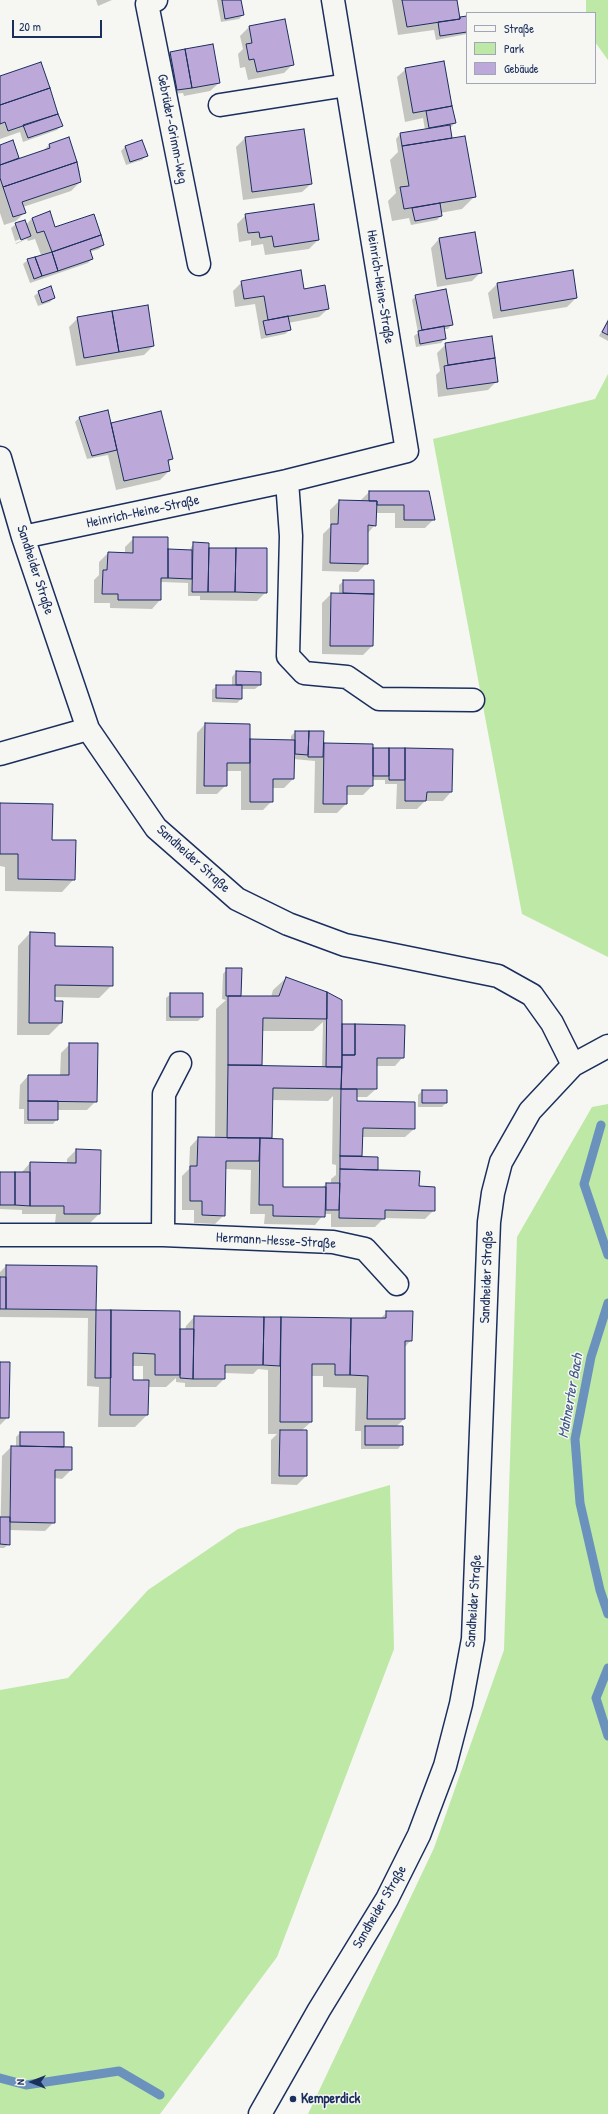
<!DOCTYPE html>
<html>
<head>
<meta charset="utf-8">
<style>
  body { margin:0 }
  #map { position:relative; width:608px; height:2114px; overflow:hidden; background:#f6f6f2; font-family:"Patrick Hand",sans-serif }
  canvas { display:block }
  .legend { position:absolute; left:466px; top:12px; width:130px; height:72px; box-sizing:border-box; background:#f6f6f2; border:1px solid #9ea6b7; margin:0; padding:5px 7px; list-style:none; font-size:12px; color:#1b2f5e }
  .legend li { display:flex; align-items:center; gap:8px; height:20px }
  .legend b { width:20px; border:1px solid #9ea6b7 }
  .north { position:absolute; left:12px; top:2062px; width:40px; height:40px; -webkit-text-stroke:3px #f6f6f2; paint-order:stroke; rotate:270deg; font-size:11px; font-weight:700; line-height:16px; text-align:center; color:#1b2f5e }
  .north::after { content:''; display:block; margin:auto; width:14px; height:18px; background:#1b2f5e; clip-path:polygon(50% 0,100% 100%,50% 72%,0 100%) }
  .scale { position:absolute; left:12px; top:20px; width:90px; height:18px; box-sizing:border-box; border:2px solid #1b2f5e; border-top:0; padding-left:5px; font-size:12px; line-height:14px; white-space:nowrap; color:#1b2f5e; -webkit-text-stroke:3px #f6f6f2; paint-order:stroke }
</style>
</head>
<body>
<div id="map">
<canvas width="608" height="2114"></canvas>
<ul class="legend">
<li><b style="height:5px;background:#f6f6f2"></b>Straße</li>
<li><b style="height:11px;background:#bde8a5"></b>Park</li>
<li><b style="height:11px;background:#bca9d9"></b>Gebäude</li>
</ul>
<div class="north">N</div>
<div class="scale">20 m</div>
</div>
<script>
const c = document.querySelector('canvas').getContext('2d');
c.lineJoin = 'round';
function fill(path, color) { c.fillStyle = color; c.fill(path, 'evenodd'); }
const toPath = rows => new Path2D(rows.map(r => 'M' + r).join(''));
function strokePath(path, color, width, dash) { c.strokeStyle = color; c.lineWidth = width; c.lineCap = dash ? 'butt' : 'round'; c.setLineDash(dash || []); c.stroke(path); }
function drawText(font, color, halo, rows, align = 'center') {
  c.font = font + ' "Patrick Hand",sans-serif'; c.lineWidth = 3; c.setLineDash([]); c.textBaseline = 'middle'; c.strokeStyle = halo; c.fillStyle = color; for (const [text, x, y, turn = 0] of rows) {
    c.save(); c.translate(x, y); c.rotate((+turn || 0) * Math.PI / 180); c.textAlign = isNaN(turn) ? turn : align; if (halo) c.strokeText(text, 0, 0); c.fillText(text, 0, 0); c.restore();
  }
}
fill(toPath([
  [586,0,608,0,608,60,595,42,595,13,586,13],
  [608,374,608,957,522,914,433,439,595,399],
  [608,1104,608,2114,308,2114,434,1848,504,1650,517,1237,592,1107],
  [390,1485,394,1649,277,1957,160,2114,0,2114,0,1690,68,1678,148,1590,238,1529]
]), '#bde8a5');
fill(toPath([
  [96,0,112,0,98,6],
  [217,0,240,0,243,15,239,19,221,22],
  [392,0,456,0,459,18,467,17,467,34,436,40,434,30,398,35],
  [284,20,293,64,284,73,248,80,245,67,240,68,238,54,243,49,240,36,249,27],
  [170,53,219,83,210,91,184,96,183,93,173,94,166,57],
  [444,62,455,123,450,128,452,139,474,197,462,209,440,213,441,216,437,220,411,225,409,218,392,221,388,201,396,193,390,160,398,152,396,139,400,134,425,130,423,118,405,122,397,77,406,69],
  [0,77,61,126,57,130,23,142,20,132,0,139],
  [303,130,311,184,302,192,243,200,236,147,245,138],
  [68,139,80,172,77,174,80,182,71,191,23,207,24,213,16,221,4,225,0,213,0,146,17,158,15,161,43,151,49,145],
  [142,141,147,155,142,160,126,165,121,151,125,147],
  [49,213,54,229,103,245,99,249,90,252,92,259,88,263,30,283,23,264,28,260,41,255,35,239,28,241,27,239,16,244,11,228,16,224,26,225,32,218],
  [26,237,26,239,16,243,15,241],
  [246,215,318,240,309,249,265,255,263,244,251,246,251,240,239,242,237,224],
  [439,239,480,273,472,281,437,287,431,248],
  [572,272,576,298,567,307,493,319,488,293,497,284],
  [242,282,328,309,319,317,288,323,290,330,285,334,261,339,255,304,235,307,233,291],
  [39,292,54,298,50,302,38,306,34,296],
  [416,296,452,324,448,329,443,329,445,338,441,343,416,347,414,336,418,333,412,300],
  [78,318,153,346,144,355,76,366,69,327],
  [608,319,608,341,599,336],
  [491,337,497,381,488,390,438,397,436,375,440,371,437,353,446,344],
  [107,411,110,425,111,424,172,459,168,463,169,471,160,480,116,490,108,455,87,459,75,422,79,418],
  [369,492,428,492,434,519,425,528,395,528,395,513,376,513,375,525,367,534,367,563,358,572,322,571,323,534,330,527,330,510,339,501,360,501],
  [134,538,167,550,189,551,193,544,208,550,209,549,266,592,257,601,200,600,200,596,188,596,188,583,162,582,160,584,160,600,152,609,110,608,110,603,94,603,94,580,99,575,99,562,108,553,125,554,125,547],
  [344,581,373,581,372,646,363,655,322,654,322,603,331,594,339,595,339,585],
  [236,672,260,673,260,685,255,689,241,689,241,699,237,703,212,702,212,690,217,686,232,686,232,677],
  [205,724,249,740,291,740,291,736,295,732,323,732,322,746,324,744,372,751,451,792,443,801,425,801,417,809,396,809,397,784,385,784,385,780,372,780,372,786,363,795,346,795,346,804,337,813,314,813,315,761,293,759,293,779,284,788,272,788,272,801,263,810,241,810,241,771,226,771,226,785,217,794,196,794,197,733],
  [0,804,51,841,74,879,62,892,5,891,5,867,0,866],
  [30,933,112,985,99,998,54,997,61,1023,49,1035,17,1035,18,946],
  [227,969,240,997,271,997,273,990,286,978,341,1025,403,1057,395,1066,376,1066,376,1089,367,1097,356,1097,356,1102,414,1129,405,1137,362,1137,360,1157,377,1171,418,1187,434,1210,425,1219,384,1218,375,1227,331,1227,331,1214,324,1214,315,1225,264,1224,265,1214,250,1214,251,1170,225,1169,224,1215,215,1224,194,1223,194,1210,182,1210,182,1176,189,1169,190,1147,198,1138,215,1139,216,1009,226,1000,222,999,223,974],
  [323,1022,322,1068,261,1066,261,1031,313,1031],
  [333,1096,332,1164,336,1165,336,1175,331,1179,331,1184,326,1184,322,1188,282,1188,270,1140,272,1100,328,1101],
  [171,994,202,1017,198,1021,166,1021,166,998],
  [70,1044,96,1101,87,1110,57,1110,57,1119,53,1124,24,1124,24,1109,19,1109,20,1085,28,1076,60,1076,61,1053],
  [422,1091,446,1103,442,1107,418,1107,418,1095],
  [76,1150,99,1214,90,1223,55,1223,56,1214,22,1214,22,1210,0,1209,0,1174,22,1172,30,1163,67,1164,67,1159],
  [6,1266,96,1267,95,1311,179,1312,179,1331,185,1330,186,1326,194,1317,380,1319,387,1312,411,1340,404,1348,404,1419,396,1427,402,1444,398,1449,361,1449,361,1431,355,1431,356,1388,323,1387,323,1376,311,1376,311,1422,301,1431,306,1476,297,1485,271,1484,271,1440,277,1434,268,1434,268,1370,258,1369,253,1374,224,1373,224,1379,216,1387,185,1387,185,1383,176,1382,176,1378,166,1387,148,1387,147,1415,135,1427,98,1427,99,1387,87,1386,88,1318,0,1317,0,1272],
  [193,1324,195,1324,195,1330,193,1330],
  [132,1366,143,1366,143,1381,132,1381],
  [0,1363,8,1417,0,1425],
  [20,1433,63,1447,71,1470,62,1479,54,1478,54,1522,45,1531,9,1530,9,1544,4,1548,0,1548,2,1456,11,1447,16,1447,16,1437]
]), '#0003');
strokePath(toPath([
  [601,1125,584,1184,608,1255],
  [608,1303,591,1357,575,1439,580,1503,600,1590,608,1614],
  [608,1668,596,1698,608,1736],
  [0,2078,26,2085,119,2071,160,2095]
]), '#6a92bd', 9);
const building = toPath([
  [222,0,241,0,244,15,225,19,222,0],
  [402,0,457,0,460,19,407,27,402,0],
  [467,16,467,32,440,36,438,22,460,19,460,17,467,16],
  [285,19,294,65,257,72,254,59,249,60,246,44,252,43,249,26,285,19],
  [213,44,220,83,192,88,185,49,213,44],
  [185,49,192,88,177,90,170,52,185,49],
  [444,61,452,106,413,113,405,68,444,61],
  [41,62,50,88,0,105,0,76,41,62],
  [50,88,58,114,8,131,5,122,0,124,0,105,50,88],
  [452,106,456,123,429,128,426,111,452,106],
  [58,114,63,126,28,138,23,125,58,114],
  [450,125,452,138,402,146,400,133,450,125],
  [304,129,312,184,252,192,245,137,304,129],
  [465,136,476,197,404,209,400,187,409,186,402,146,465,136],
  [69,137,77,162,3,187,0,178,0,165,50,148,49,144,69,137],
  [13,140,19,158,0,165,0,145,13,140],
  [142,140,148,156,130,162,125,146,142,140],
  [77,162,81,182,22,202,26,213,13,217,3,187,77,162],
  [440,203,442,216,415,221,412,208,440,203],
  [314,204,319,240,274,247,272,236,260,238,259,232,248,233,245,214,314,204],
  [50,211,55,227,94,214,101,235,52,252,44,231,37,233,32,218,50,211],
  [25,220,31,236,21,240,15,223,25,220],
  [475,232,482,273,446,279,439,238,475,232],
  [101,235,104,245,90,250,93,259,58,271,52,252,101,235],
  [52,252,58,271,42,276,35,257,52,252],
  [35,257,42,276,34,279,27,259,35,257],
  [301,270,304,289,325,285,329,309,268,320,264,296,244,299,241,281,301,270],
  [573,270,577,298,501,311,497,283,573,270],
  [51,286,55,298,42,303,38,291,51,286],
  [446,289,453,325,422,330,415,295,446,289],
  [148,305,154,346,119,352,112,311,148,305],
  [112,311,119,352,84,358,77,317,112,311],
  [288,316,291,330,266,335,263,321,288,316],
  [608,321,608,335,602,332,608,321],
  [444,326,446,339,420,344,418,331,444,326],
  [492,336,495,358,448,365,445,343,492,336],
  [495,358,498,382,447,389,444,366,495,358],
  [108,410,117,450,92,456,79,417,108,410],
  [161,411,173,459,168,460,170,471,124,481,111,423,161,411],
  [369,491,429,491,435,520,404,520,404,505,377,505,377,501,369,501,369,491],
  [339,500,377,501,376,526,368,525,368,564,330,563,331,524,338,524,339,500],
  [133,537,168,537,168,578,161,578,161,600,118,600,118,594,102,594,103,570,107,570,108,552,133,553,133,537],
  [193,542,209,543,208,592,192,592,193,542],
  [209,548,236,548,235,592,208,592,209,548],
  [236,548,267,548,267,593,235,592,236,548],
  [168,549,192,550,192,579,168,578,168,549],
  [343,580,374,580,374,594,343,593,343,580],
  [331,593,374,594,373,646,330,646,331,593],
  [236,671,261,672,261,685,236,685,236,671],
  [216,685,242,685,242,699,216,698,216,685],
  [205,723,250,724,250,763,227,763,227,786,204,786,205,723],
  [295,731,309,731,308,755,295,754,295,731],
  [309,731,324,731,323,757,308,757,309,731],
  [250,739,295,740,294,779,273,779,273,802,250,802,250,739],
  [324,743,373,744,373,786,347,786,347,804,323,804,324,743],
  [373,748,389,748,389,776,373,776,373,748],
  [389,748,405,748,405,780,389,780,389,748],
  [405,748,453,749,452,792,427,792,426,801,405,801,405,748],
  [0,803,53,804,52,840,76,840,75,880,18,879,18,854,0,854,0,803],
  [30,932,55,933,55,946,113,947,113,986,55,985,55,1001,63,1001,62,1023,29,1023,30,932],
  [226,968,242,968,241,996,226,996,226,968],
  [286,977,327,992,327,1019,263,1018,262,1065,228,1065,228,996,279,996,286,977],
  [327,992,342,1000,342,1067,326,1067,327,992],
  [170,993,203,993,203,1017,170,1017,170,993],
  [342,1024,355,1024,355,1055,342,1055,342,1024],
  [355,1024,405,1025,404,1058,377,1058,377,1089,341,1089,342,1055,355,1055,355,1024],
  [69,1043,98,1043,97,1102,28,1101,28,1075,69,1075,69,1043],
  [228,1065,342,1067,341,1089,273,1088,272,1138,227,1138,228,1065],
  [341,1089,357,1089,357,1101,415,1102,415,1129,363,1128,362,1156,340,1156,341,1089],
  [422,1090,447,1090,447,1103,422,1103,422,1090],
  [28,1101,58,1101,58,1120,28,1120,28,1101],
  [198,1137,260,1138,259,1161,226,1161,225,1216,202,1215,202,1201,190,1201,190,1166,197,1166,198,1137],
  [260,1138,283,1139,283,1187,326,1187,325,1217,273,1216,273,1205,259,1205,260,1138],
  [76,1149,101,1150,100,1214,64,1214,64,1206,30,1206,30,1162,76,1163,76,1149],
  [340,1156,378,1157,378,1170,340,1169,340,1156],
  [340,1169,420,1171,419,1186,435,1187,435,1211,385,1210,385,1219,339,1218,340,1169],
  [0,1172,15,1172,15,1205,0,1205,0,1172],
  [15,1172,30,1172,30,1206,15,1205,15,1172],
  [326,1183,340,1183,339,1210,326,1210,326,1183],
  [6,1265,97,1266,96,1310,6,1309,6,1265],
  [0,1277,6,1277,6,1309,0,1309,0,1277],
  [96,1310,111,1310,111,1378,95,1378,96,1310],
  [111,1310,180,1311,180,1375,155,1375,155,1354,133,1353,133,1380,149,1380,148,1415,110,1415,111,1310],
  [386,1311,413,1311,412,1341,405,1341,405,1419,367,1419,368,1376,350,1375,351,1318,386,1318,386,1311],
  [194,1316,264,1317,263,1365,225,1365,225,1379,193,1379,194,1316],
  [264,1317,281,1317,280,1366,263,1365,264,1317],
  [281,1317,351,1318,350,1375,335,1375,335,1364,312,1364,312,1422,280,1422,281,1317],
  [180,1329,194,1329,193,1379,180,1378,180,1329],
  [0,1362,10,1362,9,1418,0,1418,0,1362],
  [365,1426,403,1426,403,1445,365,1445,365,1426],
  [280,1430,307,1430,307,1476,279,1476,280,1430],
  [20,1432,64,1432,64,1447,20,1446,20,1432],
  [11,1446,72,1447,72,1470,55,1470,55,1523,10,1522,11,1446],
  [0,1517,10,1517,10,1545,0,1544,0,1517]
]);
fill(building, '#bca9d9');
strokePath(building, '#1b2f5e', 1);
const minor = toPath([
  [156,0,147,4,199,264],
  [220,105,347,85],
  [0,458,23,537,88,729,156,828,237,899,288,924,345,945,498,976,532,995,552,1023,573,1065],
  [287,481,291,536,288,656,304,673,347,677,379,699,473,700],
  [23,537,287,481,407,451,333,0],
  [0,754,88,729],
  [0,1235,163,1235,333,1242,365,1249,397,1284],
  [163,1235,164,1094,180,1063],
  [260,2114,319,2010,387,1899,419,1835,445,1766,461,1704,473,1639,489,1222,493,1193,501,1162,530,1111,573,1065,608,1046]
]);
strokePath(minor, '#1b2f5e', 25);
strokePath(minor, '#f6f6f2', 22);
for (const [x, y, r, color] of [
  [293,2099,4,"#1b2f5e"]
]) { const dot = new Path2D(); dot.arc(x, y, r, 0, 2 * Math.PI); c.fillStyle = color; c.fill(dot); strokePath(dot, '#f6f6f2', 1.5); }
drawText('14px', '#1b2f5e', '#f6f6f2', [
  ["Gebrüder-Grimm-Weg",172,129,79],
  ["Heinrich-Heine-Straße",380,287,81],
  ["Heinrich-Heine-Straße",143,512,-12],
  ["Sandheider Straße",35,570,72],
  ["Sandheider Straße",193,859,42],
  ["Hermann-Hesse-Straße",276,1241,3],
  ["Sandheider Straße",487,1277,-88],
  ["Sandheider Straße",474,1601,-86],
  ["Sandheider Straße",380,1907,-60]
]);
drawText('bold 14px', '#1b2f5e', '#f6f6f2', [
  ["Kemperdick",301,2099]
], 'left');
drawText('italic 15px', '#3c5886', '#f6f6f2', [
  ["Mahnerter Bach",571,1396,-80]
]);
</script>
</body>
</html>
